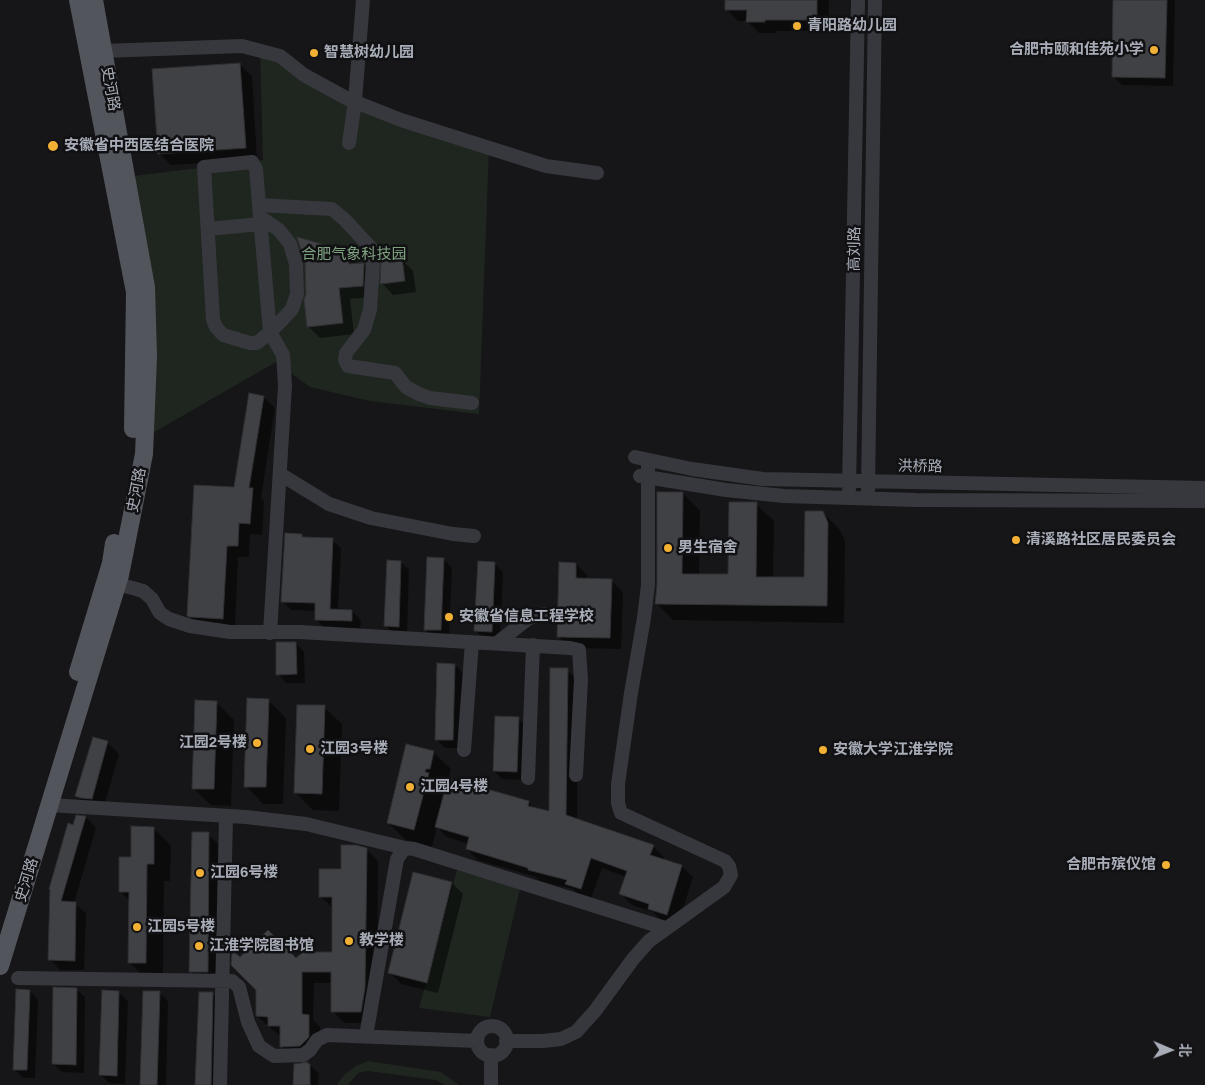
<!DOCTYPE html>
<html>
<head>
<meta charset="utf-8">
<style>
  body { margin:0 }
  #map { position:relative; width:1205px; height:1085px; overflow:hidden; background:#161618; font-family:Arial,"Noto Sans SC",sans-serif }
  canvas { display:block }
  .north { position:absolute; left:1145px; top:1025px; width:50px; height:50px; -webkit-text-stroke:4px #111113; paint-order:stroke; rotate:91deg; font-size:14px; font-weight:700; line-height:20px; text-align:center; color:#a8adb8 }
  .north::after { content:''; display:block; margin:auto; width:18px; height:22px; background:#a8adb8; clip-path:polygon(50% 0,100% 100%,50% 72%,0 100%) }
</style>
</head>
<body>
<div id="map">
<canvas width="1205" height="1085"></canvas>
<div class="north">北</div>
</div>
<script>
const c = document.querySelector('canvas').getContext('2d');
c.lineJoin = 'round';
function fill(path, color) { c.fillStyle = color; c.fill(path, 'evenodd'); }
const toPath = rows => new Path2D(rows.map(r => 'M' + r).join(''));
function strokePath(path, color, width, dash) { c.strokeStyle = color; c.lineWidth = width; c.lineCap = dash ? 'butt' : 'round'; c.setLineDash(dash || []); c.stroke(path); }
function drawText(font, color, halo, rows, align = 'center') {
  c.font = font + ' Arial,"Noto Sans SC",sans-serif'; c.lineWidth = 5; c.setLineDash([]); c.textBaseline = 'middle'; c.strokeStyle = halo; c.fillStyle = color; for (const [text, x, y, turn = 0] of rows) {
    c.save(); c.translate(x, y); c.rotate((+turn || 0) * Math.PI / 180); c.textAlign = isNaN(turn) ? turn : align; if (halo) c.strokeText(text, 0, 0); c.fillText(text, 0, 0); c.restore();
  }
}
fill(toPath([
  [260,50,304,75,489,148,479,414,370,401,310,387,276,362,144,438,126,177,263,160],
  [457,870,520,889,490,1017,419,1008],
  [368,1061,441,1072,459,1085,445,1085,436,1080,368,1071,358,1073,348,1085,337,1085,344,1075,356,1066]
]), '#1e261f');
fill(toPath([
  [726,0,829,0,828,31,776,31,776,33,759,33,747,21,738,21,726,9],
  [1115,0,1175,0,1173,86,1122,85,1113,76],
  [240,65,252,76,257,159,171,165,159,153],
  [347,252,359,264,364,264,375,275,374,297,350,299,354,334,320,338,308,326],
  [402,260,413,271,416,292,393,295,382,283],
  [263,397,275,408,261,498,264,501,262,535,250,534,249,557,238,557,235,630,200,627,188,615,236,488],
  [683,493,700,511,699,575,730,576,756,504,774,521,773,578,805,578,823,513,840,530,845,541,844,623,673,620,656,603],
  [301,535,305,539,332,540,341,548,338,611,352,611,361,620,360,629,324,628,316,619,316,611,291,610,282,601],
  [444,559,452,568,449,638,434,638,425,629],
  [401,562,409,570,407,635,394,634,385,625],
  [494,563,503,572,500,640,484,639,476,631],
  [576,564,587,575,587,580,611,580,623,592,621,649,570,648,558,636],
  [296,643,304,652,305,683,286,683,278,674],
  [455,665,464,674,461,748,445,748,436,739],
  [567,670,578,681,577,820,653,846,664,857,663,860,682,866,693,877,678,925,660,919,653,912,632,905,621,894,626,877,602,868,591,899,578,895,573,889,540,881,536,877,478,860,467,849,469,844,447,837,437,827,432,847,406,840,388,823,433,752,451,769,448,780,529,803,535,809,550,813],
  [443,786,448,786,446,792,443,788],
  [268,700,286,718,283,804,263,804,246,786],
  [216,702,234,720,231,806,211,805,193,788],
  [324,707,342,724,339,811,313,810,296,793],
  [518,718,527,727,525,780,502,779,494,771],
  [94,738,108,743,119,754,103,810,88,807,77,796],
  [77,817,86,817,96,828,74,903,86,913,84,970,60,970,50,959],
  [153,828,171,845,170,881,164,881,163,980,147,980,129,962,130,901,120,891,132,859],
  [208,834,221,847,221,985,204,984,190,971],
  [366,849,378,861,377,1000,373,1023,344,1023,333,1011,333,983,314,983,313,1020,320,1027,320,1048,312,1057,292,1058,281,1046,281,1037,257,1016,257,989,240,959,296,960,333,953,333,908,320,896,342,870],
  [452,883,463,894,438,993,401,984,389,972],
  [76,989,85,997,84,1073,62,1072,53,1064],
  [30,991,38,1000,35,1078,23,1078,14,1069],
  [119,992,128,1001,125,1084,109,1083,101,1075],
  [159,992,168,1001,166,1085,142,1085],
  [213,994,221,1002,220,1085,196,1085],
  [308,1063,319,1074,318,1085,295,1085]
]), '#0007');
const building = toPath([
  [725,0,817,0,817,20,765,20,765,22,746,22,747,10,725,10,725,0],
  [1113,0,1167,0,1165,78,1112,77,1113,0],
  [240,63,246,148,158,154,152,69,240,63],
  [297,237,347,251,349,264,364,263,363,286,339,288,343,323,307,327,304,300,306,294,305,263,297,237],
  [402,258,405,281,380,284,381,261,402,258],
  [249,393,264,396,249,488,253,488,250,524,239,523,238,546,227,546,223,619,190,617,187,616,194,485,234,487,249,393],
  [657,492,683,492,682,574,728,574,729,502,757,502,756,577,804,577,805,511,823,511,828,523,827,606,655,604,657,585,657,492],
  [285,533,302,534,302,537,333,538,330,609,352,610,352,621,315,620,315,603,281,602,285,533],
  [427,557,444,558,441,630,424,630,427,557],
  [387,560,401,561,399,627,384,626,387,560],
  [478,561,495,562,492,632,474,631,478,561],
  [559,562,576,563,576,578,612,579,610,638,557,637,559,562],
  [276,642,296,642,297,674,276,675,276,642],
  [437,663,455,664,453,740,435,740,437,663],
  [550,668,568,668,566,815,654,845,650,855,682,865,667,915,648,909,649,904,619,894,627,871,591,858,581,889,565,884,567,880,528,870,528,868,466,849,469,837,435,827,448,778,529,801,528,806,549,811,550,668],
  [247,698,269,699,266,787,244,787,247,698],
  [195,700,217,701,214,789,192,789,195,700],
  [297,705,325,705,322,794,294,793,297,705],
  [495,716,519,717,517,772,493,771,495,716],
  [93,737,108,741,92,799,81,798,75,796,93,737],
  [406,744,434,751,430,769,426,769,425,772,429,773,414,830,387,823,406,744],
  [76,815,86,816,61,901,76,902,75,961,48,960,50,889,49,889,68,823,73,825,76,815],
  [131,826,154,827,154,864,147,864,146,963,128,963,129,892,119,892,119,857,131,857,131,826],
  [192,832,209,832,208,972,189,972,192,832],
  [341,845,356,845,367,848,365,988,361,1012,331,1012,331,972,302,972,302,1014,309,1015,309,1037,300,1046,280,1047,280,1026,268,1026,268,1017,256,1016,256,990,231,965,232,954,234,952,240,957,268,930,296,958,303,952,332,952,332,897,319,897,319,869,341,869,341,845],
  [413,872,452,882,427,983,388,973,413,872],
  [53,987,77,988,76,1065,52,1064,53,987],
  [16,989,30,990,27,1070,13,1070,16,989],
  [102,990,119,991,117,1076,99,1075,102,990],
  [143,991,160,991,157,1085,140,1085,143,991],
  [199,992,213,992,211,1085,195,1085,199,992],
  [308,1062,308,1064,310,1064,310,1085,293,1085,294,1064,308,1062]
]);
fill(building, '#404145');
strokePath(building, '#303034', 1);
strokePath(toPath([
  [103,51,242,46,280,56,304,75,348,99,401,120,546,166,597,173],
  [349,143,355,101,363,0],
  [259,205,332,209,345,220,371,248,373,264,370,310,364,330,346,353,345,360,348,366,395,373,406,387,419,394,430,398,472,403],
  [260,217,279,230,290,244,296,264,297,294,292,309,282,320,270,332,257,343,250,343,223,335,216,327,213,320,204,167,252,162,256,169,260,217,270,332,283,355,285,386,270,633],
  [208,229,261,224],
  [635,457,692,469,763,479,1205,488],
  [280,474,329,504,371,518,453,534,474,536],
  [640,476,726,490,784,496,916,500,1205,501],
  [849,489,858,0],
  [868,490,875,0],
  [118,584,143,591,152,599,160,613,169,619,190,626,230,632,300,632,570,648,579,650,581,680,576,775],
  [497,643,529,618,544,614],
  [464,750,472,642],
  [528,778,533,645],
  [49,805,246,817,306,824,405,848],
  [18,978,232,981,239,987,248,1022,259,1046,274,1056,303,1055,310,1050,317,1040,327,1035,477,1041],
  '477 1041a15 15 0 1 1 30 0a15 15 0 1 1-30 0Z',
  [366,1036,397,859,405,848,414,849,665,928],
  [506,1041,543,1041,561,1039,576,1032,595,1011,633,959,649,941,724,887,731,875,729,866,725,861,621,813,618,803,618,784,631,693,644,618,648,585,648,460],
  [220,1085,226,816],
  [491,1085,491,1055]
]), '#37383d', 14);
strokePath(toPath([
  [78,0,135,292,133,429],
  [78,672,111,563,114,543],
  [0,966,120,575,144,454,148,357,146,287,94,0]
]), '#53555c', 18);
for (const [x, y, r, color] of [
  [797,26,5,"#f2b134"],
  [1154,50,5,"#f2b134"],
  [314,53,5,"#f2b134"],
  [53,146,6,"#f2b134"],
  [1016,540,5,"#f2b134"],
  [668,548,5,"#f2b134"],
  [449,617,5,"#f2b134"],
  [257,743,5,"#f2b134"],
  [310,749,5,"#f2b134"],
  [823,750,5,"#f2b134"],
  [410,787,5,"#f2b134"],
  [1166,865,5,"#f2b134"],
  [200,873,5,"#f2b134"],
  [137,927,5,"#f2b134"],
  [349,941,5,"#f2b134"],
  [199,946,5,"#f2b134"]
]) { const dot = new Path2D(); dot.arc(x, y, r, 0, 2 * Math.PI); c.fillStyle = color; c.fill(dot); strokePath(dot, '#111113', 2); }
drawText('bold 15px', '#a8adb8', '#111113', [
  ["青阳路幼儿园",807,26],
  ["合肥市颐和佳苑小学",1144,50,"right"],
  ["智慧树幼儿园",324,53],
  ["安徽省中西医结合医院",64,146],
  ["清溪路社区居民委员会",1026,540],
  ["男生宿舍",678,548],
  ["安徽省信息工程学校",459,617],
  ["江园2号楼",247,743,"right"],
  ["江园3号楼",320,749],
  ["安徽大学江淮学院",833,750],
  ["江园4号楼",420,787],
  ["合肥市殡仪馆",1156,865,"right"],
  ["江园6号楼",210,873],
  ["江园5号楼",147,927],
  ["教学楼",359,941],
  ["江淮学院图书馆",209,946]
], 'left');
drawText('15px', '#a8adb8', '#111113', [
  ["史河路",110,89,80],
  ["高刘路",855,249,-89],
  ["洪桥路",920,467,1],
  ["史河路",137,490,-79],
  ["史河路",27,880,-73]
]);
drawText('15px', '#7fa381', '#111113', [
  ["合肥气象科技园",354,255]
]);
</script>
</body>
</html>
